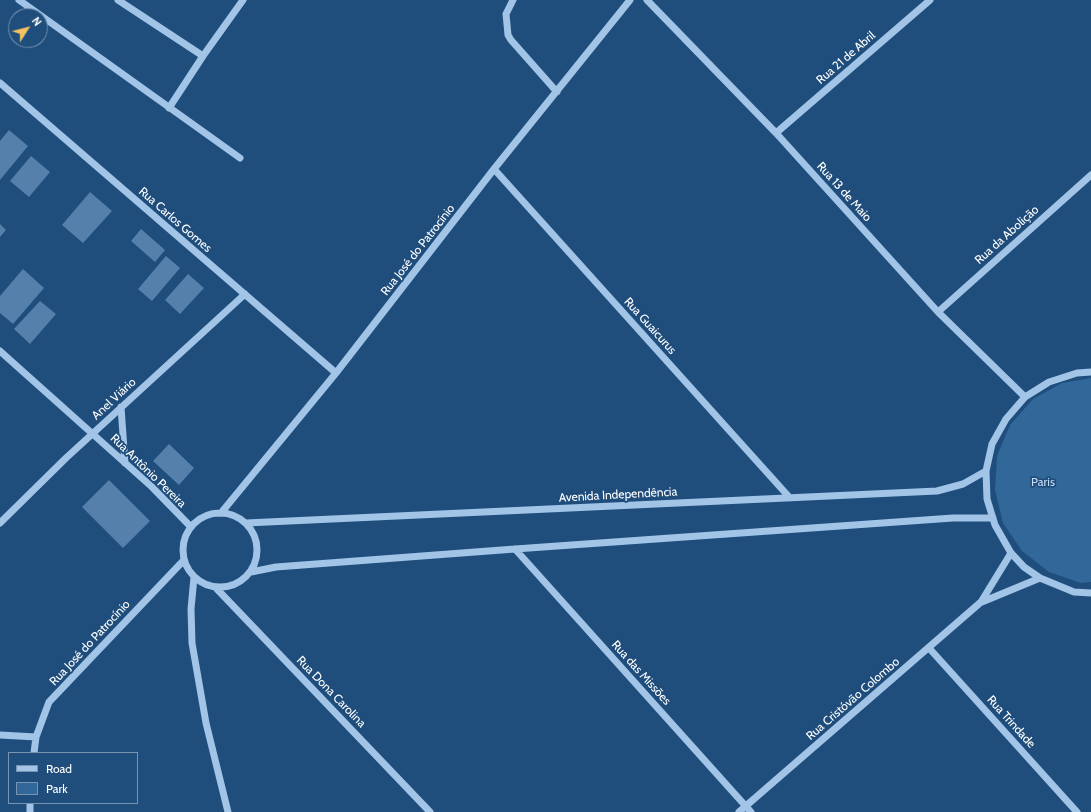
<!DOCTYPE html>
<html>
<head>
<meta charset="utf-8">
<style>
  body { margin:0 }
  #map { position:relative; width:1091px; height:812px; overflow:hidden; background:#1f4d7c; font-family:Cabin,sans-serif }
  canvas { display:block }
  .legend { position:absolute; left:8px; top:752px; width:130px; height:52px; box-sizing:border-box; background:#1f4d7c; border:1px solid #7994b0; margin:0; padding:5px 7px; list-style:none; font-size:12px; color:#fff }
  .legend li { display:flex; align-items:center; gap:8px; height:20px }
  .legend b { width:20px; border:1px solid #7994b0 }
  .north { position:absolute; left:8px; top:8px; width:40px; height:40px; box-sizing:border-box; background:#1f4d7c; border:1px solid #7994b0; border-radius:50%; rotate:54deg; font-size:11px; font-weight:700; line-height:16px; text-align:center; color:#fff }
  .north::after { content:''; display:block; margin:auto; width:14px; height:18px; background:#f5c261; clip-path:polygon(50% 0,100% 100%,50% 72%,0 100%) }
</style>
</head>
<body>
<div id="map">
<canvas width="1091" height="812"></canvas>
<ul class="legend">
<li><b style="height:5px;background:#a1c4e7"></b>Road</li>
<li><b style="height:11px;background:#32679a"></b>Park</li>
</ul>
<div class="north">N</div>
</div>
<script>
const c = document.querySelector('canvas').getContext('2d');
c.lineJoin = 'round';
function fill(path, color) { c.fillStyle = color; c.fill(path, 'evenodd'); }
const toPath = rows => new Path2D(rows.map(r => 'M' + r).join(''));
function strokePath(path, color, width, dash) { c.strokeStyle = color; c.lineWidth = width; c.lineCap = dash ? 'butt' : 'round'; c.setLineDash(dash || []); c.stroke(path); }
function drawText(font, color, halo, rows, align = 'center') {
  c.font = font + ' Cabin,sans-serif'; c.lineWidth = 3.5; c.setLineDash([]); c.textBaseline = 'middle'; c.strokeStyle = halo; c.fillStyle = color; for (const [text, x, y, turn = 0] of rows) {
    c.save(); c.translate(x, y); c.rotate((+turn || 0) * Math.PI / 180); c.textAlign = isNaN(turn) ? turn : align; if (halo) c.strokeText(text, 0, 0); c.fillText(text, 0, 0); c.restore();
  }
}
fill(toPath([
  [1091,378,1091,582,1081,583,1049,572,1022,551,1003,523,995,490,997,456,1010,425,1033,399,1062,383]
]), '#32679a');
fill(toPath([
  [9,130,28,146,0,180,0,141],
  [31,156,50,172,29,197,10,181],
  [90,192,112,211,83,243,62,225],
  [0,224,6,230,0,237],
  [141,229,165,250,155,262,131,241],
  [166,256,180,268,152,301,138,289],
  [23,269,44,288,13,324,0,313,0,296],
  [188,274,204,288,180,314,165,300],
  [40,301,56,314,30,344,14,329],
  [169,444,194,468,179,485,153,461],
  [109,480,150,521,123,548,82,507]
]), '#5480ab');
strokePath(toPath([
  [19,0,240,158],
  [118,0,203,56,243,0],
  [513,0,506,14,508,35,511,40,557,92],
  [647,0,776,133,938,312,1025,397],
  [0,83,336,373],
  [169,108,203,56],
  [776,133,930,0],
  [494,169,790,498],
  [938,312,1091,175],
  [0,351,152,487,191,527],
  [1091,372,1077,373,1049,382,1025,397,1006,419,992,444,986,471,987,499,995,525,1011,553,1024,567,1040,578,1074,592,1091,593],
  [121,407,125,463],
  '183 550a37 37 0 1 1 74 0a37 37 0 1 1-74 0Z',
  [221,513,336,373,494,169,630,0],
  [0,523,66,458,245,294],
  [246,523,937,491,963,484,986,471],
  [515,549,751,812],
  [251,572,276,567,515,549,953,518,993,518],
  [194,577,191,609,192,643,206,723,228,812],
  [216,588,430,812],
  [982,602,1040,578],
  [929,648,1077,812],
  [0,735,36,737],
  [34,753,36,737,49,702,184,560],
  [30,812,30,803],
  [739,812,981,602,1011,553]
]), '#a1c4e7', 7);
drawText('12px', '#fff', '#1f4d7c', [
  ["Rua 21 de Abril",846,58,-41],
  ["Rua 13 de Maio",844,192,48],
  ["Rua Carlos Gomes",175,220,41],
  ["Rua da Abolição",1007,235,-42],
  ["Rua José do Patrocínio",418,250,-52],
  ["Rua Guaicurus",650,326,48],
  ["Anel Viário",114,399,-43],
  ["Rua Antônio Pereira",148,471,44],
  ["Avenida Independência",618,495,-3],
  ["Rua José do Patrocínio",90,643,-47],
  ["Rua das Missões",641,673,48],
  ["Rua Dona Carolina",331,692,46],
  ["Rua Cristóvão Colombo",853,699,-41],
  ["Rua Trindade",1011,722,48]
]);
drawText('12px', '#c5ddf5', '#1f4d7c', [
  ["Paris",1043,482]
]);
</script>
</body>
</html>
